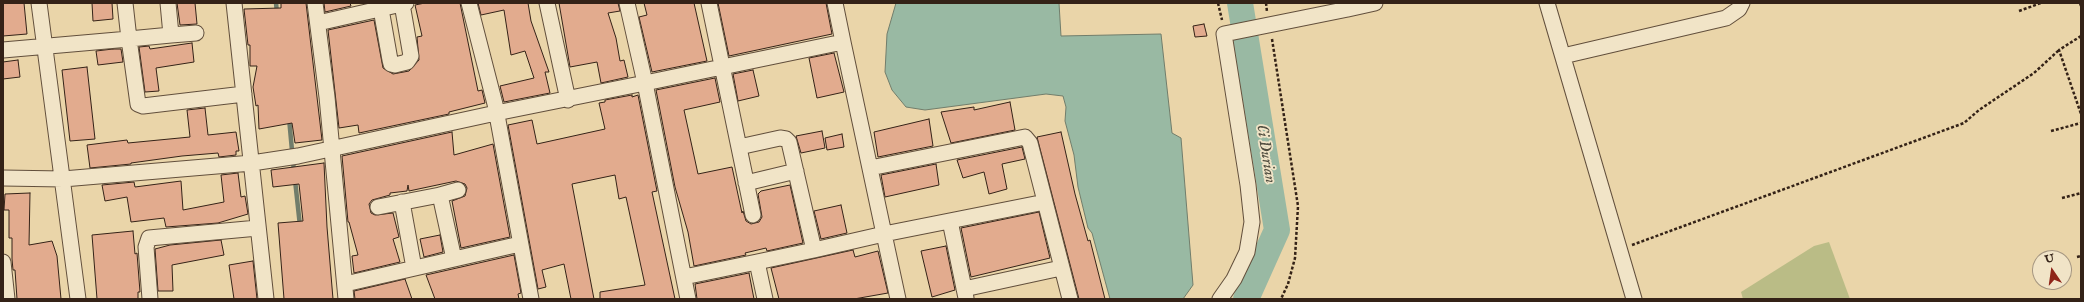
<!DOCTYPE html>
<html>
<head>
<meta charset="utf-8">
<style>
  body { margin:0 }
  #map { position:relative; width:2084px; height:302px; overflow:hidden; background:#ead5a9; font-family:"IM FELL English",serif }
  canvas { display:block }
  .frame { position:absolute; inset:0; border:4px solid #342217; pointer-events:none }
  .north { position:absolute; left:2032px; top:250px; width:40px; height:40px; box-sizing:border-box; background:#f1e4c7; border:1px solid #a59681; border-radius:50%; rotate:347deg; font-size:11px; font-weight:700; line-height:16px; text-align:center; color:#342217 }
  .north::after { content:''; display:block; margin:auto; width:14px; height:18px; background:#8f2418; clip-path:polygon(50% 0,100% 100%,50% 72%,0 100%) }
</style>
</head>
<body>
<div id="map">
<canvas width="2084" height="302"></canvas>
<div class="frame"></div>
<div class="north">U</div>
</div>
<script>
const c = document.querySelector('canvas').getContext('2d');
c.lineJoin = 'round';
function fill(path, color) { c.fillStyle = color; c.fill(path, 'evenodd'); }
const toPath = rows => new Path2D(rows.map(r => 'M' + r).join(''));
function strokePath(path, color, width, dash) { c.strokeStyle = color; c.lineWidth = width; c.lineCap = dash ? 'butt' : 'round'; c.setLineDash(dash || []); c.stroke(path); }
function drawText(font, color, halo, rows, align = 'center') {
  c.font = font + ' "IM FELL English",serif'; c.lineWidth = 3.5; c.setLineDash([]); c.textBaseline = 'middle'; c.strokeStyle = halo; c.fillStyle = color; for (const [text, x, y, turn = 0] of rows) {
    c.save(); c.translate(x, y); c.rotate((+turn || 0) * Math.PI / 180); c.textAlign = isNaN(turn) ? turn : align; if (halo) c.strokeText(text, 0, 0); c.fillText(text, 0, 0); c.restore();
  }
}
fill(toPath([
  [1829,242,1850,299,1743,299,1741,292,1814,246]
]), '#babc86');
const water = toPath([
  [896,3,1059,3,1061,36,1161,34,1172,133,1181,138,1193,285,1183,299,1110,299,1092,233,1088,228,1078,187,1074,155,1065,121,1066,107,1063,96,1046,94,925,110,906,107,892,90,885,72,887,34,896,3]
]);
fill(water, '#99b9a3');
strokePath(water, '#717d6b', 1);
strokePath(toPath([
  [276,3,277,13],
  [289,118,294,172],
  [295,180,300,226]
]), '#717d6b', 4.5);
strokePath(toPath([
  [1240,3,1277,230,1246,299]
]), '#99b9a3', 26);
const building = toPath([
  [3,3,24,3,27,34,3,36,3,3],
  [92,3,112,3,113,19,93,21,92,3],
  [177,3,195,3,197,24,180,25,177,3],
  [281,3,306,3,322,140,295,143,292,123,259,129,258,105,256,106,253,87,257,66,250,66,250,45,248,45,244,9,281,8,281,3],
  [324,3,350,3,351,6,325,12,324,3],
  [425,3,460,3,478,91,482,90,485,103,449,112,449,114,359,133,358,125,339,128,328,30,374,20,383,68,393,74,409,71,419,60,417,37,422,36,415,5,425,3],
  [478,3,528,3,531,21,549,72,545,72,550,93,504,102,500,86,534,78,525,51,511,55,504,10,481,15,478,3],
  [559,3,618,3,620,11,608,13,616,38,620,61,624,60,628,77,601,83,597,62,570,67,559,3],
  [644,3,694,3,707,61,652,72,639,17,647,15,644,3],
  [718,3,826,3,832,34,729,56,718,3],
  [1204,24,1207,36,1195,37,1193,26,1204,24],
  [192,43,194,62,156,68,159,91,145,92,139,47,149,46,150,49,192,43],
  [113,49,121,49,123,62,98,65,96,51,113,49],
  [834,53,844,92,817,98,809,58,834,53],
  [18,60,20,77,3,79,3,62,18,60],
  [87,67,95,139,70,141,62,70,87,67],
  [753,70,759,96,738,101,733,74,753,70],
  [715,78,720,102,684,110,698,174,732,167,742,213,743,211,746,221,751,224,759,222,762,217,758,194,761,191,790,185,803,243,767,251,766,248,745,253,746,255,694,266,688,232,675,187,656,90,715,78],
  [632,95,632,97,638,95,657,191,652,192,675,299,600,299,600,292,645,285,626,197,619,199,615,175,572,184,594,299,571,299,564,264,542,270,546,287,538,289,508,125,532,120,537,144,605,129,599,103,605,102,605,100,632,95],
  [1010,102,1015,130,951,143,941,112,974,107,974,110,1010,102],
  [205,108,208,135,236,132,239,151,236,151,236,155,219,157,218,153,182,156,131,163,131,164,90,168,87,145,127,140,128,143,190,137,187,110,205,108],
  [929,119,933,146,878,157,874,132,929,119],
  [822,131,825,148,801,153,796,136,822,131],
  [452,132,454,155,493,144,510,237,461,248,452,201,465,196,467,188,465,184,456,181,409,191,408,185,407,191,390,193,390,195,372,200,369,204,371,213,375,215,393,213,399,237,393,239,400,262,354,273,352,256,358,255,349,222,348,222,342,156,452,132],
  [1061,132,1075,194,1088,241,1090,240,1105,299,1079,299,1037,137,1061,132],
  [842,134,844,147,827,150,825,138,842,134],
  [1022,147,1025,159,1002,164,1007,189,989,194,984,172,963,178,957,160,1022,147],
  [324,163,327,227,333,299,284,299,278,223,303,221,299,184,273,187,271,170,324,163],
  [936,164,939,185,885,197,881,175,936,164],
  [238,173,241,197,245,196,248,214,218,223,166,227,164,218,131,222,127,197,105,201,102,185,134,182,135,187,181,181,183,210,224,202,221,175,238,173],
  [30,193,29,245,52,241,57,256,61,299,17,299,15,270,13,270,12,259,12,238,9,238,9,210,4,210,5,194,30,193],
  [841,205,847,233,821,239,814,211,841,205],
  [1039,212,1050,258,971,277,961,228,1039,212],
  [133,231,135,254,137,253,140,292,138,292,138,299,97,299,92,235,133,231],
  [440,235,443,252,424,257,420,239,440,235],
  [221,240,224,255,172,265,173,291,158,291,155,249,170,245,221,240],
  [946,246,955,290,932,297,921,251,946,246],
  [853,250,855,257,878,251,888,293,854,299,779,299,771,268,853,250],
  [514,255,521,293,518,294,519,299,435,299,426,275,514,255],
  [253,261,257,299,234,299,229,265,253,261],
  [749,273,754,299,697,299,695,284,749,273],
  [405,279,412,299,355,299,354,291,405,279]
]);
fill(building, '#e2ab8e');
strokePath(building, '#342217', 1);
const minor = toPath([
  [39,3,78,299],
  [168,3,171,35,129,39,138,104,143,106,244,94],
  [234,3,266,299],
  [315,3,327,97,346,299],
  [469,3,495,104,531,299],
  [547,3,568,100],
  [709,3,753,215],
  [1346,3,1348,9,1375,3],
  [1547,3,1634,299],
  [381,9,390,60,391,64,395,65,407,62,411,56,402,4],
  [318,23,406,3],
  [171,35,196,33],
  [3,50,129,39,125,3],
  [1563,56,1726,18,1739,9,1742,3],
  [739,147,780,138,786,139,789,142,814,250,884,234,843,42],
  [870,168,1025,137,1030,143,1070,299],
  [3,178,63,179,252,163,298,156,496,113,645,83,627,3],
  [746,183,796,171],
  [440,195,458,190],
  [402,202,414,268],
  [378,207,440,195,454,259],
  [950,221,966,298],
  [3,262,7,299],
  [684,277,757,262],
  [345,284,520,244],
  [964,289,1061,268],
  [150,299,146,247,149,238,258,228],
  [688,299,645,83,843,42,835,3],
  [765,299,757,262,814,250],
  [898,299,884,234,1045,202],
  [1220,299,1234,279,1247,252,1252,222,1248,185,1224,34,1348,9]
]);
strokePath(minor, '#624f3c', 17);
strokePath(toPath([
  [1218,3,1222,20],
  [1266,3,1267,12],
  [2080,3,2081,6],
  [2019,11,2041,3],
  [2081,36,2059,50,2081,114],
  [1272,39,1298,206,1295,258,1288,284,1281,299],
  [2051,131,2081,123],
  [2062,198,2081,193],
  [1632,245,1964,123,1979,110,2034,73,2059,50],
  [2077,257,2081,256]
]), '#342217', 2.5, [3, 2]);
strokePath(minor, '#f1e4c7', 15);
drawText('italic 16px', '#524f41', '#f1e4c7', [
  ["Ci Durian",1265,154,81]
]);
</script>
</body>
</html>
